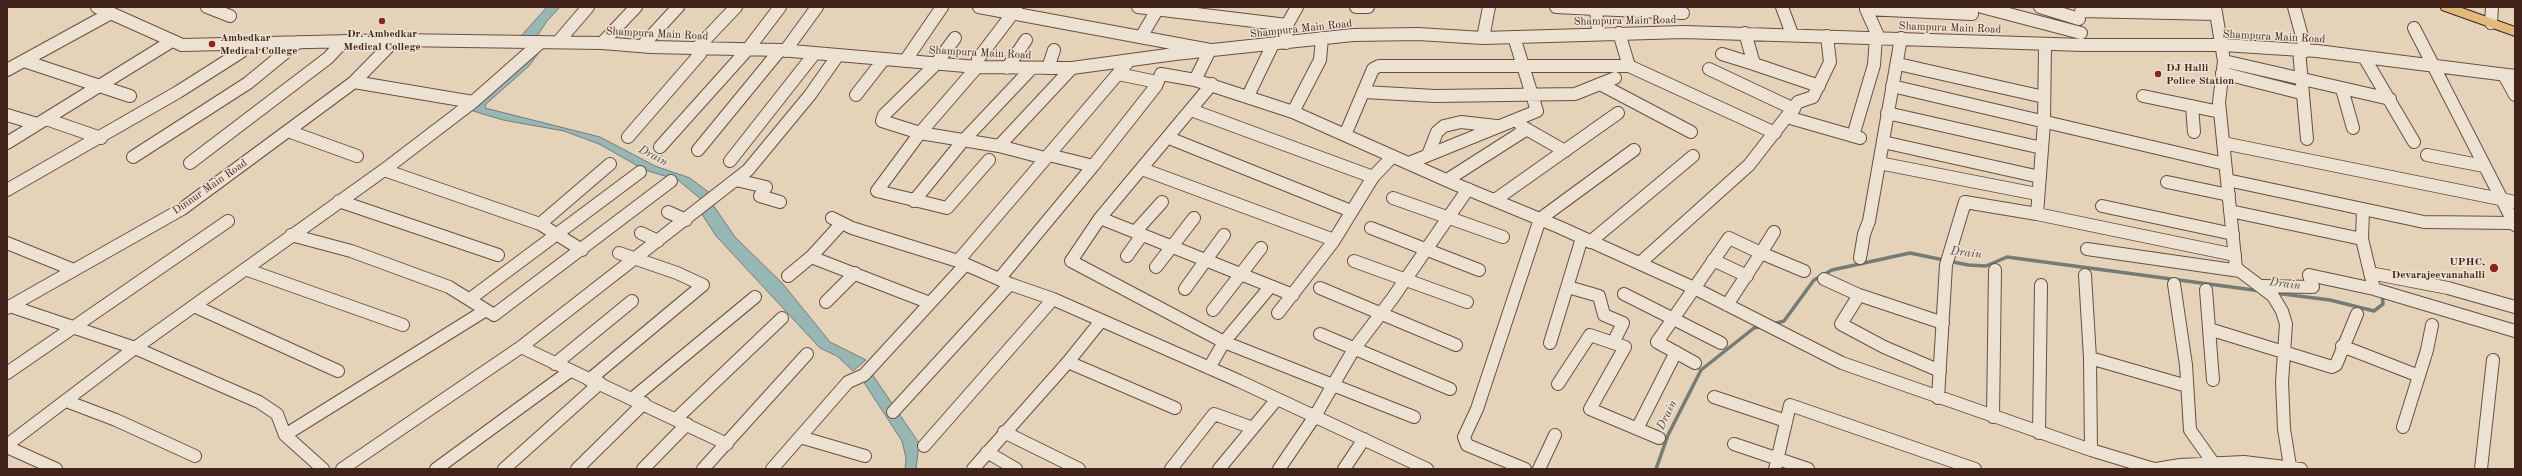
<!DOCTYPE html>
<html>
<head>
<meta charset="utf-8">
<style>
  body { margin:0 }
  #map { position:relative; width:2522px; height:476px; overflow:hidden; background:#e4d3b9; font-family:"Old Standard TT",serif }
  canvas { display:block }
  .frame { position:absolute; inset:0; border:8px solid #422319; pointer-events:none }
</style>
</head>
<body>
<div id="map">
<canvas width="2522" height="476"></canvas>
<div class="frame"></div>
</div>
<script>
const c = document.querySelector('canvas').getContext('2d');
c.lineJoin = 'round';
function fill(path, color) { c.fillStyle = color; c.fill(path, 'evenodd'); }
const toPath = rows => new Path2D(rows.map(r => 'M' + r).join(''));
function strokePath(path, color, width, dash) { c.strokeStyle = color; c.lineWidth = width; c.lineCap = dash ? 'butt' : 'round'; c.setLineDash(dash || []); c.stroke(path); }
function drawText(font, color, halo, rows, align = 'center') {
  c.font = font + ' "Old Standard TT",serif'; c.lineWidth = 3; c.setLineDash([]); c.textBaseline = 'middle'; c.strokeStyle = halo; c.fillStyle = color; for (const [text, x, y, turn = 0] of rows) {
    c.save(); c.translate(x, y); c.rotate((+turn || 0) * Math.PI / 180); c.textAlign = isNaN(turn) ? turn : align; if (halo) c.strokeText(text, 0, 0); c.fillText(text, 0, 0); c.restore();
  }
}
const water = toPath([
  [547,7,560,7,547,21,537,36,521,36,547,7],
  [531,51,540,51,529,66,486,104,485,108,600,137,655,166,690,178,711,194,702,200,678,180,645,170,599,144,564,131,503,120,473,111,473,108,531,51],
  [711,202,735,237,783,284,830,342,866,360,853,371,837,356,820,348,716,236,700,211,711,202],
  [872,374,919,443,916,469,905,469,906,458,902,441,863,381,872,374]
]);
fill(water, '#97b7b5');
strokePath(water, '#757c77', 1);
strokePath(toPath([
  [2275,293,2330,300,2374,311,2383,304,2382,294],
  [1773,324,1784,321,1814,280,1832,270,1910,253,1968,265,1986,266,2007,257,2261,291],
  [1656,469,1668,435,1701,370,1754,328,1763,326]
]), '#757c77', 3.5);
const minor = toPath([
  [97,7,182,45,395,40,602,43,651,47,780,50,977,67,1072,68,1175,54,1353,35,1418,34,1483,38,1684,32,2083,45,2223,45,2317,51,2515,76],
  [207,7,230,16],
  [979,7,1210,50,1195,80,1293,112,1455,184,1559,227,1694,288,1842,363,2091,450,2154,469],
  [1138,7,1287,25],
  [1356,7,1368,7],
  [1556,7,1596,9,1598,33],
  [1597,7,1596,9,1683,13],
  [1782,7,1792,34],
  [1982,7,2081,33],
  [2040,7,2079,19],
  [2215,7,2224,61,2219,102,2236,268,2273,296,2282,311,2286,324,2282,382,2284,429,2290,466],
  [2294,7,2306,51],
  [2081,11,2216,14],
  [2491,23,2492,7],
  [2414,28,2515,225],
  [1619,33,1629,66],
  [1745,33,1754,64,1819,86],
  [1141,37,1157,10],
  [955,38,936,64,884,115,882,121,920,133,999,146,1045,158],
  [1483,38,1489,7],
  [1879,38,1866,9,1972,14,1972,7],
  [558,42,588,7],
  [602,43,636,7],
  [1286,43,1287,25,1297,7],
  [642,46,678,7],
  [697,48,736,7],
  [2299,50,2307,139],
  [785,51,817,7],
  [1722,54,1754,64],
  [2364,57,2414,142],
  [24,61,130,96],
  [905,61,942,7],
  [2224,61,2390,99],
  [1898,64,2044,97],
  [1007,68,1026,40],
  [1048,68,1054,50],
  [1709,69,1794,109],
  [7,70,111,13],
  [2222,73,2301,93],
  [1118,74,1157,82],
  [2504,75,2515,95],
  [1212,84,1100,218,1071,261,1224,342,1414,417],
  [1600,84,1691,132],
  [1892,86,2225,164],
  [2342,89,2353,128],
  [1364,92,1435,96,1575,94,1615,78],
  [856,95,884,59],
  [1248,96,1273,44],
  [2143,96,2220,112],
  [473,102,541,42],
  [2192,106,2194,132],
  [1191,110,1373,177],
  [1293,112,1320,60,1322,38],
  [1887,113,2042,148],
  [7,115,37,124],
  [1787,117,1860,138],
  [46,119,101,138],
  [1521,126,1565,151],
  [288,131,357,156],
  [1345,135,1373,69,1379,66,1629,66,1775,133],
  [1853,136,1874,65,1876,37],
  [628,137,700,54,697,48],
  [1169,138,1351,211],
  [1883,142,2040,177],
  [7,143,172,41],
  [2223,143,2515,202],
  [999,146,1072,68],
  [660,147,748,49,780,7],
  [698,150,780,50],
  [1049,155,1093,166],
  [1428,155,1437,132,1444,126,1461,122,1496,126],
  [2427,155,2484,166],
  [133,157,248,83,298,42],
  [989,160,947,208,877,191,920,133,977,67,978,59,1016,9],
  [730,161,815,53],
  [190,163,328,58,344,41],
  [1409,163,1537,111,1514,37],
  [1879,163,2037,194],
  [1142,169,1334,240],
  [384,170,540,224,582,250],
  [736,180,766,187,760,196,780,202],
  [1447,180,1527,129],
  [2227,180,2424,222,2514,223],
  [2167,182,2229,195],
  [7,190,178,92,241,52,249,43],
  [1393,198,1503,237],
  [1495,200,1618,113],
  [339,201,498,255],
  [914,201,962,142,1032,68],
  [2102,206,2233,234],
  [2363,209,2362,239,2374,289,2515,331],
  [2230,211,2362,239],
  [668,212,686,220],
  [2037,214,2044,123,2045,44],
  [832,218,852,228,958,261,1010,284,1053,299,1239,381,1427,469],
  [1100,218,1293,295],
  [540,224,610,164],
  [1371,228,1479,270],
  [1135,232,1162,202],
  [641,233,658,241],
  [291,235,351,251,449,287,494,315,671,181],
  [1590,242,1693,156],
  [7,243,74,270],
  [2087,249,2240,271],
  [1127,256,1142,235],
  [811,257,930,303],
  [1860,258,1864,234,1869,221,1901,38],
  [1713,260,1747,276],
  [958,261,1128,62],
  [1354,261,1467,302],
  [1640,263,1749,165,1798,102,1813,97,1830,62,1827,36],
  [1156,267,1194,218],
  [245,269,403,325],
  [2370,273,2448,288,2515,307],
  [2085,275,2090,358,2091,450],
  [788,276,811,257,842,223],
  [1000,278,1093,166,1156,86,1161,74,1195,80],
  [1824,279,1859,295,1943,323],
  [2174,284,2186,365,2190,430,2214,464],
  [2262,286,2313,287,2309,275,2374,289],
  [1568,287,1599,296,1604,315,1623,323,1613,343],
  [1320,288,1456,345],
  [1185,289,1224,235],
  [2206,290,2213,380],
  [1624,294,1721,343],
  [1859,295,1841,324,1884,347,1940,371],
  [470,299,640,172],
  [826,302,855,273],
  [1727,305,1761,253,1804,271],
  [10,306,135,348,259,402,277,414,285,435,323,469],
  [194,306,338,371],
  [7,308,182,209,354,82,395,40],
  [1213,310,1261,248],
  [1278,313,1333,242,1373,177,1393,156],
  [2209,329,2332,367,2336,365,2357,314],
  [1320,334,1450,389],
  [1550,343,1582,238],
  [2342,346,2419,376],
  [521,347,727,444],
  [2090,358,2187,386],
  [1068,362,1175,408],
  [1695,363,1657,342,1729,238,1761,253,1774,232],
  [555,364,632,301],
  [1209,368,1224,342,1270,287],
  [7,373,228,221],
  [589,380,703,285,677,273,619,253],
  [1558,384,1590,335,1625,347,1590,409,1659,438],
  [1714,397,1786,421],
  [633,398,755,297],
  [1938,398,1946,265,1965,202,2037,214,2235,255],
  [66,401,116,420,195,456],
  [893,412,1010,284],
  [1993,417,1995,270],
  [676,419,782,318],
  [2403,427,2427,350,2432,325],
  [1637,429,1676,352],
  [1004,432,1079,469],
  [2039,433,2041,285],
  [285,435,486,310],
  [800,437,865,456],
  [1734,444,1808,469],
  [7,445,135,348,384,170,473,102,354,82],
  [924,446,1053,299],
  [7,447,56,469],
  [987,452,1016,469],
  [342,469,521,347,748,170,810,95,838,55],
  [436,469,570,371],
  [504,469,600,383],
  [577,469,644,403],
  [643,469,687,424],
  [703,469,807,354],
  [772,469,848,382,864,375,965,265],
  [973,469,1068,362,1101,321],
  [1171,469,1214,414,1253,428],
  [1219,469,1277,399],
  [1279,469,1315,416,1354,349,1392,299,1468,189],
  [1344,469,1364,439],
  [1525,469,1467,445,1464,437,1477,409,1540,219,1634,150],
  [1539,469,1555,435],
  [1775,469,1790,405,1975,469],
  [2156,469,2180,465,2244,462,2301,469],
  [2481,469,2493,360]
]);
const major = toPath([
  [2440,7,2459,7,2515,27,2515,36,2442,10,2440,7]
]);
strokePath(minor, '#6a4f41', 14);
strokePath(major, '#422319', 2);
strokePath(minor, '#ede2d2', 12);
fill(major, '#e2ba7c');
for (const [x, y, r, color] of [
  [382,21,4,"#8f2418"],
  [212,44,4,"#8f2418"],
  [2158,74,4,"#8f2418"],
  [2494,268,5,"#8f2418"]
]) { const dot = new Path2D(); dot.arc(x, y, r, 0, 2 * Math.PI); c.fillStyle = color; c.fill(dot); strokePath(dot, '#ede2d2', 1.5); }
drawText('11px', '#422319', '#ede2d2', [
  ["Shampura Main Road",1625,21,-1],
  ["Shampura Main Road",1950,28,2],
  ["Shampura Main Road",1301,29,-6],
  ["Shampura Main Road",657,34,3],
  ["Shampura Main Road",2274,37,3],
  ["Shampura Main Road",980,53,3],
  ["Dinnur Main Road",210,187,-35]
]);
drawText('bold 11px', '#422319', '#ede2d2', [
  ["Dr. Ambedkar",382,34,"center"],
  ["Medical College",382,47,"center"],
  ["Ambedkar",220,38],
  ["Medical College",220,51],
  ["DJ Halli",2166,68],
  ["Police Station",2166,81],
  ["UPHC,",2485,262,"right"],
  ["Devarajeevanahalli",2485,275,"right"]
], 'left');
drawText('italic 12px', '#574840', '#ede2d2', [
  ["Drain",653,156,28],
  ["Drain",1966,253,7],
  ["Drain",2285,284,8],
  ["Drain",1667,415,-64]
]);
</script>
</body>
</html>
